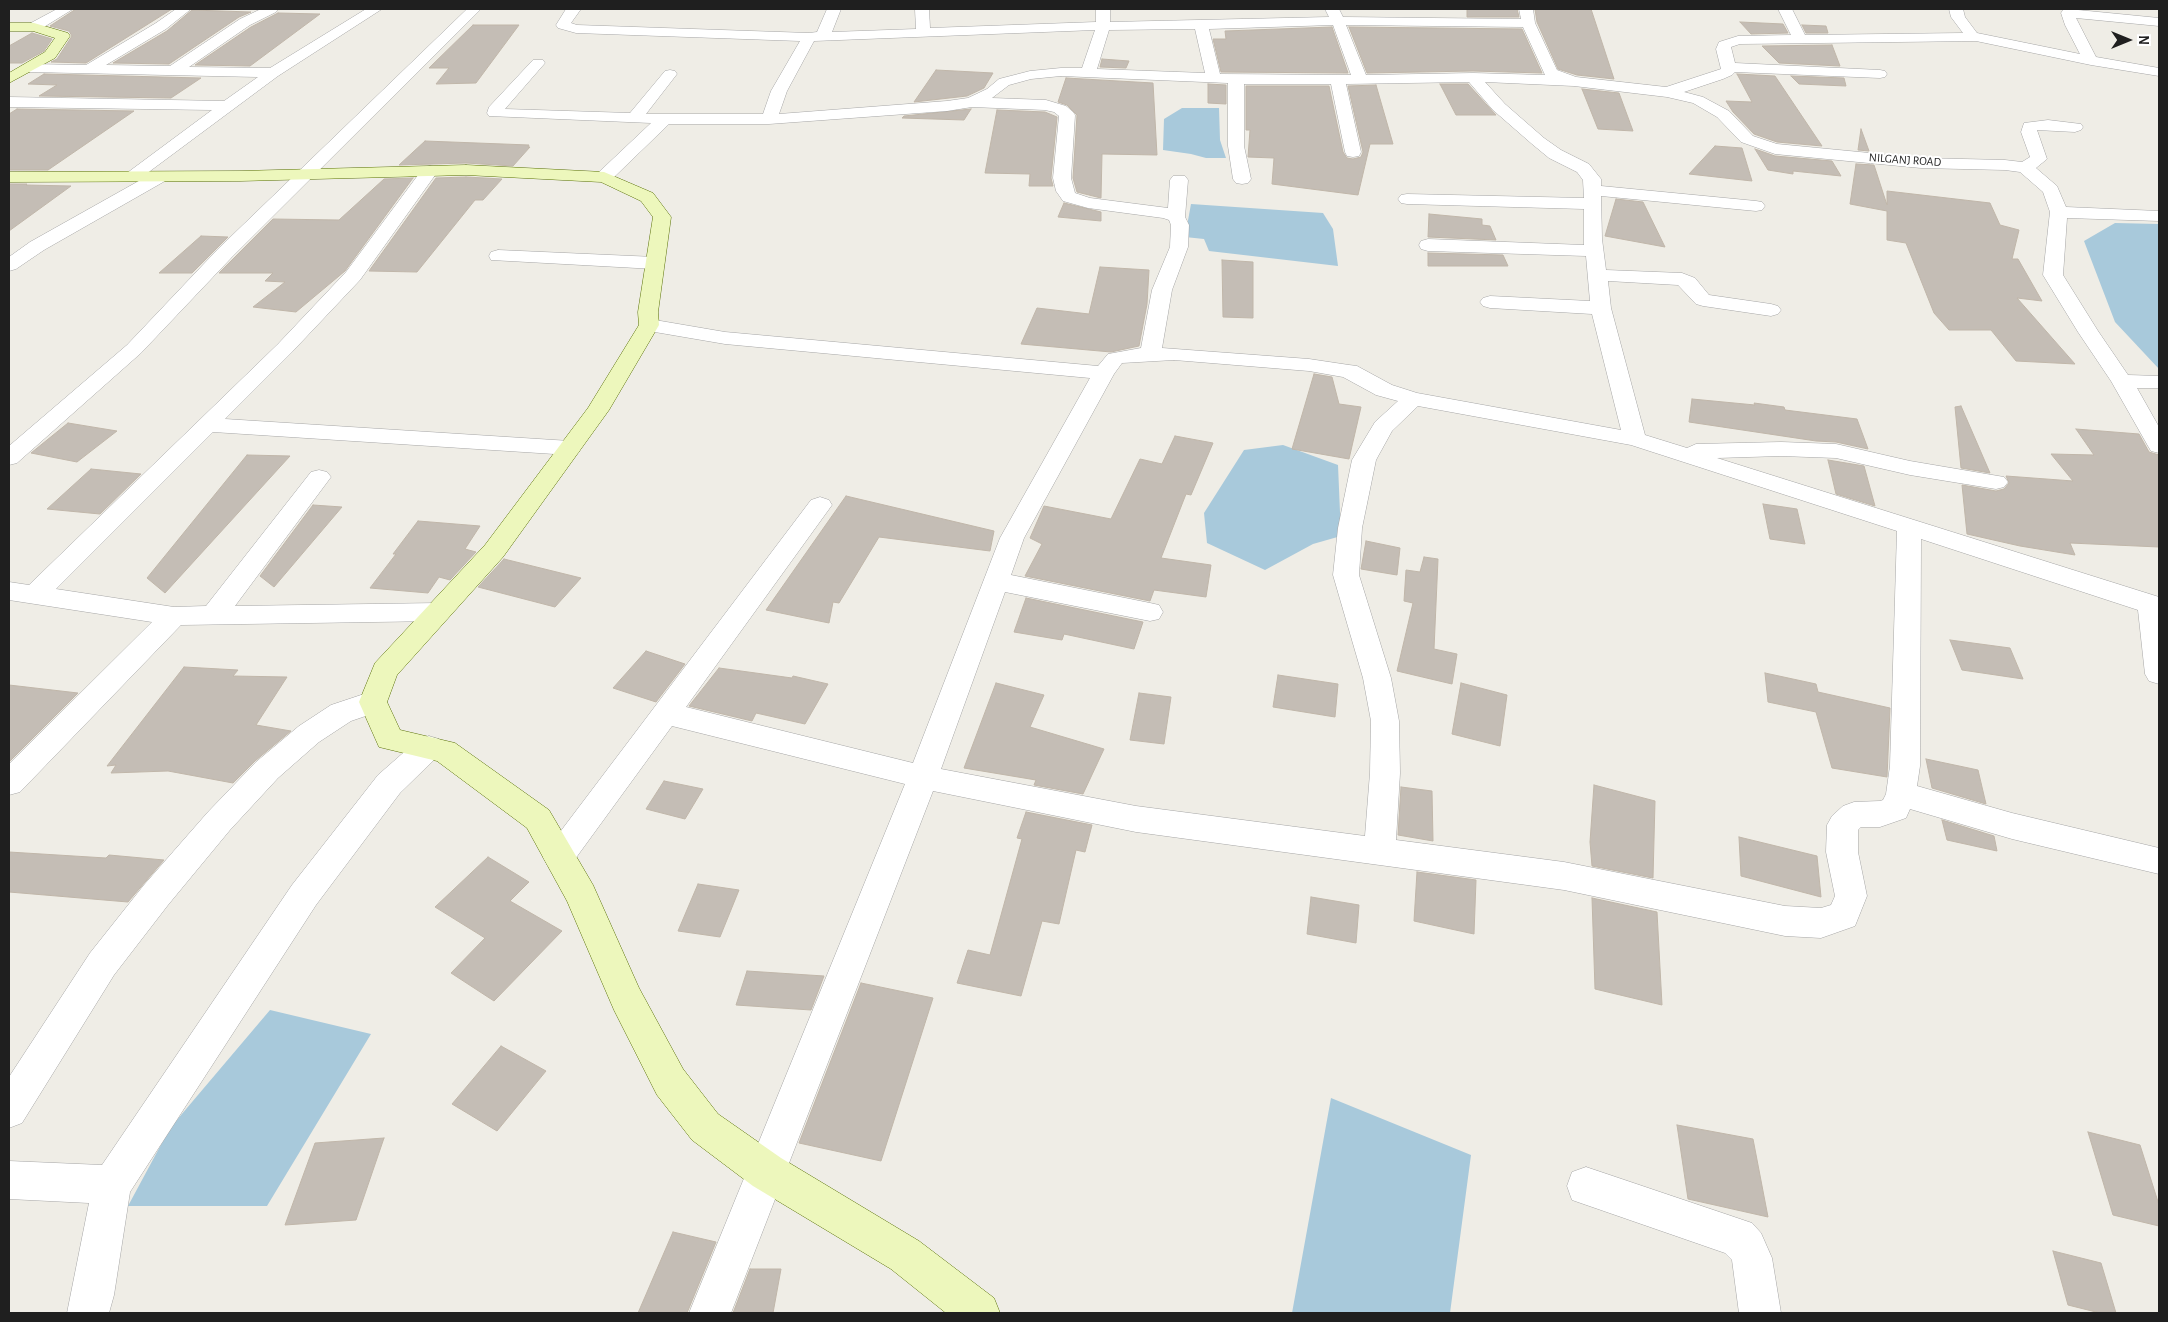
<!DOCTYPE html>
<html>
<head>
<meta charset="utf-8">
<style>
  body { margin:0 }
  #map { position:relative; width:2168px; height:1322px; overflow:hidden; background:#efede6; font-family:"Alegreya Sans",sans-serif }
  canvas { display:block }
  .frame { position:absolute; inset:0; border:10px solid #1f1f1f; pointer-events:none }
  .north { position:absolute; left:2103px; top:15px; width:50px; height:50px; -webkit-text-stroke:4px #fff; paint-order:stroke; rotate:90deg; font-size:14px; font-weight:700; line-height:20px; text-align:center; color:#1f1f1f }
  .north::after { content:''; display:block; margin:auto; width:18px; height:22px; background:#1f1f1f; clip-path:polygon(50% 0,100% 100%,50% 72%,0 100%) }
</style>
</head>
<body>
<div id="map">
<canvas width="2168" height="1322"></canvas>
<div class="frame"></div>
<div class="north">N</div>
</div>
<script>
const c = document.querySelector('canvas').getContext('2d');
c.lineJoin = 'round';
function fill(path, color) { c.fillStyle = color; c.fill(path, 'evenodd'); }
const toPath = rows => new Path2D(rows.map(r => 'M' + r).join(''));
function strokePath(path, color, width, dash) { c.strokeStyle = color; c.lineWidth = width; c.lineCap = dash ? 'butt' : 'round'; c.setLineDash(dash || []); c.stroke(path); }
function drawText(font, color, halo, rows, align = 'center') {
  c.font = font + ' "Alegreya Sans",sans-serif'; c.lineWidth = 4; c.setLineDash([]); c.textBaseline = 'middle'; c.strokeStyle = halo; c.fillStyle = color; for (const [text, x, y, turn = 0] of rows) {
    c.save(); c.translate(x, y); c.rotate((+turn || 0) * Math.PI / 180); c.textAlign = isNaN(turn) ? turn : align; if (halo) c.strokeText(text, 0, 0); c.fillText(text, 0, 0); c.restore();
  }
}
fill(toPath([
  [1182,108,1219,108,1220,140,1226,158,1206,158,1191,154,1163,150,1164,119],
  [1191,204,1323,213,1333,229,1338,266,1209,251,1204,239,1185,237],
  [2115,223,2159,224,2159,369,2115,322,2084,241],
  [1283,445,1338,465,1341,536,1313,544,1265,570,1207,543,1204,513,1244,450],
  [270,1010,371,1034,267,1206,128,1206,170,1128],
  [1331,1098,1471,1155,1450,1313,1292,1313]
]), '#a8c9db');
const building = toPath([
  [76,9,172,9,86,63,51,62,57,59,72,36,69,31,50,26,76,9],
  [1467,9,1517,9,1519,17,1467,17,1467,9],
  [1535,9,1591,9,1614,79,1577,75,1558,69,1537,22,1535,9],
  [192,10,251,12,239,17,169,64,113,63,167,31,192,10],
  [278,13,320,14,250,66,195,65,251,27,278,13],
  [1740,22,1783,24,1788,33,1751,34,1740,22],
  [473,25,519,25,476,83,436,84,449,68,429,68,473,25],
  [1802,25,1826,26,1828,33,1806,33,1802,25],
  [1332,27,1348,73,1221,72,1213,39,1226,39,1225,31,1332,27],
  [1349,27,1522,29,1542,73,1473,71,1367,73,1349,27],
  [32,33,52,39,44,51,22,63,9,63,9,46,32,33],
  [1832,45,1840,66,1779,63,1762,46,1832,45],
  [1102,59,1129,61,1126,68,1100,67,1102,59],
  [936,70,993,73,984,88,967,96,914,102,936,70],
  [44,74,201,78,171,98,39,96,57,85,28,84,44,74],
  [1737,74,1775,76,1822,146,1777,142,1754,134,1733,112,1726,101,1752,102,1737,74],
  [1791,76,1844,78,1846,86,1799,84,1791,76],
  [1066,78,1153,83,1157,155,1102,154,1101,198,1077,192,1073,178,1077,115,1067,105,1058,102,1066,78],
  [1208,84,1226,85,1226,104,1208,103,1208,84],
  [1440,84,1468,84,1496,115,1456,115,1440,84],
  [1376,85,1393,144,1370,144,1358,195,1272,184,1274,158,1248,157,1250,130,1246,130,1246,86,1329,86,1343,152,1347,158,1353,159,1361,157,1363,152,1348,86,1376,85],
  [1582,89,1619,93,1633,131,1598,129,1582,89],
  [17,109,134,111,48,170,9,170,9,114,17,109],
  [971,109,964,120,902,118,904,116,971,109],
  [997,110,1045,112,1057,117,1051,178,1053,186,1029,186,1030,174,985,173,997,110],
  [1861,129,1869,151,1858,150,1861,129],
  [425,141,529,145,528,147,530,147,513,166,466,163,399,165,425,141],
  [1715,146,1742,148,1752,181,1689,174,1715,146],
  [1755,149,1775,156,1832,161,1841,176,1793,171,1793,174,1768,170,1755,149],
  [1856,164,1874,165,1887,205,1887,191,1990,203,2000,225,2019,230,2012,259,2018,259,2042,301,2017,298,2075,364,2016,361,1991,330,1949,330,1934,313,1906,243,1887,240,1887,211,1850,204,1856,164],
  [466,177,502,179,483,200,475,200,417,272,369,271,436,178,466,177],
  [413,178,345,271,296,312,253,307,285,282,265,281,273,273,219,273,273,219,339,220,384,179,413,178],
  [9,184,27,184,26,185,71,186,9,231,9,184],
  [1616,199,1643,202,1665,247,1605,236,1616,199],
  [1064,203,1101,212,1101,221,1058,217,1064,203],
  [1429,214,1482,219,1482,225,1490,226,1496,240,1428,237,1429,214],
  [201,236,228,237,192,273,159,273,201,236],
  [1428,253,1503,255,1508,266,1428,266,1428,253],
  [1222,260,1253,262,1253,318,1223,317,1222,260],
  [1100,267,1149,270,1147,304,1139,346,1111,352,1021,344,1037,308,1089,314,1100,267],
  [1314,374,1332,377,1339,404,1361,407,1349,459,1292,449,1314,374],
  [1692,399,1755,405,1754,403,1784,407,1785,410,1857,419,1868,449,1836,442,1816,441,1689,422,1692,399],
  [1961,406,1990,473,1961,468,1955,407,1961,406],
  [68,423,117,431,77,462,31,453,68,423],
  [2076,429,2139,434,2149,452,2159,455,2159,547,2070,543,2075,555,2020,546,1967,534,1962,485,1996,491,2004,489,2009,483,2006,476,2073,481,2051,454,2094,455,2076,429],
  [1175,436,1213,443,1191,495,1186,494,1161,558,1211,565,1206,597,1154,590,1150,601,1025,576,1042,544,1030,538,1044,506,1111,519,1140,459,1162,464,1175,436],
  [247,455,290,456,165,593,147,578,247,455],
  [1828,460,1864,466,1875,506,1836,494,1828,460],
  [91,469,141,474,100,514,47,509,91,469],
  [846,496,994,531,990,551,879,537,839,603,833,602,829,623,766,610,846,496],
  [1763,504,1797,509,1805,544,1770,539,1763,504],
  [313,505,342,507,274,587,260,576,313,505],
  [418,521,480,526,465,549,476,552,450,580,439,577,428,593,370,588,396,554,393,554,418,521],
  [1366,541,1400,548,1397,575,1361,569,1366,541],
  [1424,557,1438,559,1434,649,1457,654,1452,684,1397,671,1413,603,1404,601,1406,570,1420,572,1424,557],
  [504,559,581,578,555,607,478,587,504,559],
  [1026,598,1143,622,1134,649,1064,634,1062,640,1014,632,1026,598],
  [1950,640,2010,648,2023,679,1962,670,1950,640],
  [646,651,685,664,656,702,613,688,646,651],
  [184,667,238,670,233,676,287,677,256,725,291,731,255,761,233,783,168,771,111,773,116,765,107,766,184,667],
  [719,668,792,678,793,676,828,684,805,724,756,713,752,721,689,706,719,668],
  [1765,673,1816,684,1818,692,1890,708,1887,777,1832,768,1816,712,1768,702,1765,673],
  [1278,675,1338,684,1335,717,1273,707,1278,675],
  [996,683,1044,695,1030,727,1104,749,1083,794,1034,785,1036,780,964,768,996,683],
  [1461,683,1507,695,1500,746,1452,734,1461,683],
  [9,685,78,693,9,762,9,685],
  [1139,693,1171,697,1164,744,1130,740,1139,693],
  [1926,759,1978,770,1986,804,1932,788,1926,759],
  [664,781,703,789,685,819,646,809,664,781],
  [1594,785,1655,801,1653,878,1592,866,1590,842,1594,785],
  [1401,787,1432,791,1433,841,1398,835,1401,787],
  [1026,812,1092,825,1085,852,1076,850,1059,924,1042,921,1021,996,957,983,968,950,990,955,1022,839,1017,838,1026,812],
  [1942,820,1994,836,1997,851,1947,840,1942,820],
  [1739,837,1817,856,1821,897,1741,876,1739,837],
  [9,852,106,858,109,855,164,860,128,902,9,892,9,852],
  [488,857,529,882,510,901,562,931,494,1001,451,973,485,938,435,907,488,857],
  [1417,872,1476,880,1474,934,1414,921,1417,872],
  [698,884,739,890,720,937,678,931,698,884],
  [1311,897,1359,905,1356,943,1307,934,1311,897],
  [1592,898,1657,912,1662,1005,1595,989,1592,898],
  [747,971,824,976,811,1010,736,1005,747,971],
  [861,983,933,998,881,1161,799,1143,861,983],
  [501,1046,546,1071,497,1131,452,1104,501,1046],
  [1677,1125,1753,1139,1768,1217,1688,1199,1677,1125],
  [2088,1132,2140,1145,2159,1205,2159,1226,2113,1215,2088,1132],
  [384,1138,356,1220,285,1225,315,1143,384,1138],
  [673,1232,716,1242,687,1313,638,1313,673,1232],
  [2053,1251,2101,1263,2116,1313,2100,1313,2068,1305,2053,1251],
  [750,1269,781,1269,773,1313,733,1313,750,1269]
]);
fill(building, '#c4bdb5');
strokePath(building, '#c0b6a9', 1);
const street = toPath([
  [57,9,73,9,39,30,29,30,27,27,29,24,57,9],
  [176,9,191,9,166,29,106,65,170,66,240,19,261,9,278,9,276,12,250,25,189,67,270,68,366,9,382,9,278,76,138,180,132,181,126,180,123,176,212,110,9,107,9,97,224,101,258,77,29,72,24,71,22,68,24,65,29,64,86,65,156,23,176,9],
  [467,9,481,9,232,257,141,353,17,463,9,465,9,446,127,345,218,249,467,9],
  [566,9,581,9,571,23,577,25,809,33,817,32,827,9,841,9,832,32,916,29,915,9,929,9,930,28,1096,22,1096,9,1110,9,1110,22,1329,17,1325,9,1339,9,1343,17,1521,19,1519,9,1533,9,1535,23,1557,70,1576,77,1666,87,1721,69,1716,49,1719,42,1738,36,1791,35,1778,9,1792,9,1805,35,1963,33,1951,17,1949,9,1963,9,1965,17,1977,33,2080,54,2065,25,2061,13,2063,10,2068,9,2159,18,2159,26,2076,18,2096,57,2159,68,2159,76,2091,65,1976,41,1740,44,1731,47,1735,63,1880,70,1885,71,1887,74,1885,77,1880,78,1735,72,1732,75,1723,79,1684,92,1703,97,1729,111,1753,136,1777,144,1921,158,2005,160,2022,162,2030,157,2021,132,2024,123,2048,120,2081,124,2083,127,2081,130,2075,132,2037,130,2047,159,2036,168,2057,186,2066,207,2159,211,2159,221,2067,218,2063,275,2098,331,2128,375,2159,376,2159,388,2137,388,2159,427,2159,453,2151,451,2148,446,2111,381,2078,332,2043,275,2050,212,2043,192,2020,172,2005,170,1921,168,1775,154,1741,142,1717,117,1693,103,1667,97,1574,86,1485,82,1505,104,1544,138,1561,150,1589,164,1601,179,1601,186,1756,201,1762,202,1765,206,1762,210,1756,211,1601,196,1602,239,1606,270,1682,273,1695,278,1709,295,1771,304,1778,306,1781,310,1778,314,1771,316,1703,306,1696,304,1678,285,1608,281,1611,308,1645,435,1687,448,1696,444,1781,442,1836,444,1910,461,2004,477,2008,482,2004,487,1996,489,1910,475,1836,458,1781,456,1717,458,2159,597,2159,684,2149,681,2145,674,2138,610,1921,539,1920,766,1917,786,2012,813,2159,848,2159,874,2012,839,1910,809,1906,818,1880,827,1861,827,1858,830,1858,852,1867,896,1855,926,1821,938,1785,936,1564,890,1136,832,933,791,731,1313,689,1313,905,784,672,726,570,866,559,870,548,866,543,857,548,848,811,500,820,497,829,500,832,505,686,707,913,763,1000,538,1090,378,725,344,649,331,642,329,639,325,642,321,649,319,725,332,1098,366,1108,354,1141,348,1152,290,1170,247,1171,225,1169,220,1163,218,1088,208,1063,201,1056,191,1053,178,1059,116,1054,112,1045,110,972,107,947,111,769,124,669,124,610,181,598,181,595,177,598,173,651,123,489,116,487,113,489,107,533,60,543,60,545,63,505,109,630,113,665,71,670,70,675,71,677,74,646,114,763,114,771,91,800,41,576,33,558,28,556,25,566,9],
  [1333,25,1351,75,1220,74,1209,29,1333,25],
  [1346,25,1523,27,1545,75,1473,73,1366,75,1346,25],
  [1195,29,1205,73,1097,69,1109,30,1195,29],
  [1095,30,1082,68,1061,68,1030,71,999,79,987,89,968,98,947,101,779,114,787,91,814,41,1095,30],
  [1061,76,1228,83,1228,146,1233,179,1236,183,1242,184,1248,183,1251,179,1244,146,1244,84,1331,84,1345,152,1347,156,1353,157,1359,156,1361,152,1346,84,1469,82,1493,110,1532,144,1549,158,1577,172,1583,180,1584,198,1407,194,1401,195,1398,199,1401,203,1407,204,1584,209,1584,245,1428,239,1421,241,1419,245,1421,249,1428,251,1586,256,1590,301,1490,296,1483,298,1480,302,1483,306,1490,308,1592,314,1621,430,1417,393,1392,385,1357,366,1349,365,1309,359,1162,348,1172,290,1188,247,1189,225,1185,217,1188,180,1185,176,1173,176,1170,180,1168,208,1090,198,1075,193,1071,178,1075,115,1073,112,1066,106,1046,100,992,98,1009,85,1031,79,1061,76],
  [1174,360,1309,371,1343,377,1376,395,1398,401,1375,422,1352,460,1338,528,1333,575,1363,678,1371,721,1370,773,1365,836,1136,806,941,769,1005,592,1150,621,1159,619,1163,612,1159,605,1150,603,1011,575,1024,538,1114,374,1122,363,1174,360],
  [1418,406,1631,445,1897,531,1890,766,1886,794,1883,800,1880,801,1854,802,1843,806,1832,816,1827,825,1826,852,1835,896,1831,905,1821,908,1785,906,1564,862,1396,840,1400,773,1399,721,1391,678,1359,575,1362,528,1376,460,1392,431,1418,406],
  [430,166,436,167,438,171,360,280,292,352,225,419,570,441,578,443,581,448,578,453,570,455,213,432,56,589,174,607,206,606,311,472,319,470,327,472,331,477,235,606,438,603,447,605,451,612,447,619,438,621,181,625,20,792,9,795,9,764,152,622,9,600,9,582,29,585,278,344,346,272,424,167,430,166],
  [159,172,165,173,168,177,165,181,44,250,16,269,9,271,9,257,30,242,153,173,159,172],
  [498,250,655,257,662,259,664,263,662,267,655,269,491,260,489,256,491,252,498,250],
  [373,691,383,694,387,702,383,710,351,721,319,742,278,778,230,830,168,905,114,975,22,1123,9,1128,9,1077,90,953,144,885,208,812,256,762,299,726,331,705,373,691],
  [429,736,439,739,444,747,439,755,400,793,316,905,130,1192,114,1295,109,1313,67,1313,89,1203,9,1199,9,1161,102,1165,292,885,378,775,419,739,429,736],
  [1586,1167,1752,1223,1761,1233,1772,1258,1781,1313,1739,1313,1732,1260,1725,1253,1572,1200,1567,1186,1572,1172,1586,1167]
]);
const secondary = toPath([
  [9,23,34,23,68,33,70,36,55,58,9,83,9,73,45,52,55,38,33,31,9,31,9,23],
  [466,165,604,172,653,193,671,217,658,312,659,325,609,410,503,557,397,675,387,702,400,730,455,743,549,810,593,885,639,988,683,1069,718,1114,781,1158,919,1241,994,1298,1000,1313,946,1313,891,1269,753,1186,692,1140,657,1095,614,1010,567,901,527,828,437,761,379,747,359,702,375,663,485,545,588,408,639,325,638,312,653,217,641,201,601,182,466,175,240,181,9,182,9,172,240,171,466,165]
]);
strokePath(street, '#a6a6a6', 1);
strokePath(secondary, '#5b720a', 1);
fill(street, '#fff');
fill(secondary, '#edf7bc');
drawText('12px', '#1f1f1f', '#fff', [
  ["NILGANJ ROAD",1905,160,4]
]);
</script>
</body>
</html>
